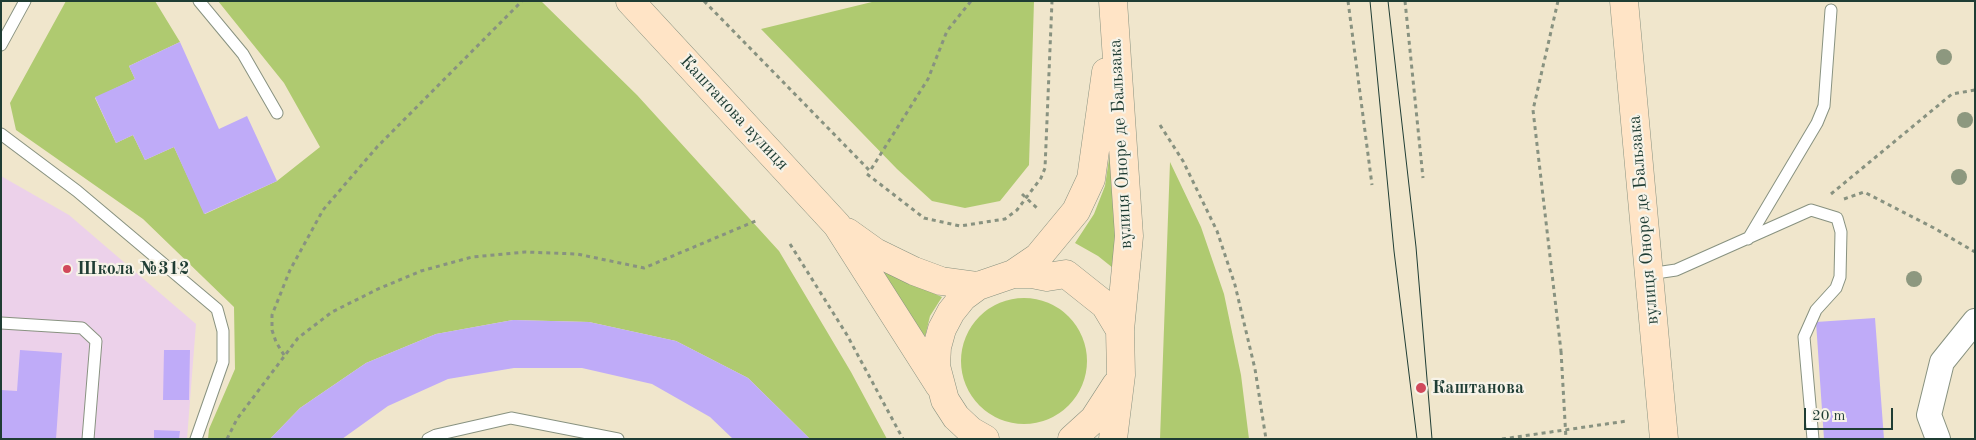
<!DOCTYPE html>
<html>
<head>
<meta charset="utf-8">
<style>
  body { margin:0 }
  #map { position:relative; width:1976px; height:440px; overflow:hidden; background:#f0e6cc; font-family:"Old Standard TT",serif }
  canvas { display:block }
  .frame { position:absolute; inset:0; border:2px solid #1f3d34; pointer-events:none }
  .scale { position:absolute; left:1804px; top:408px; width:89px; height:22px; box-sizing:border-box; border:2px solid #1f3d34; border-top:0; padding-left:6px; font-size:15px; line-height:18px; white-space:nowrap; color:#1f3d34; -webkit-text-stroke:4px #f7f3e8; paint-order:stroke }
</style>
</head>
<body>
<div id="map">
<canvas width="1976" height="440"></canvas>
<div class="frame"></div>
<div class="scale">20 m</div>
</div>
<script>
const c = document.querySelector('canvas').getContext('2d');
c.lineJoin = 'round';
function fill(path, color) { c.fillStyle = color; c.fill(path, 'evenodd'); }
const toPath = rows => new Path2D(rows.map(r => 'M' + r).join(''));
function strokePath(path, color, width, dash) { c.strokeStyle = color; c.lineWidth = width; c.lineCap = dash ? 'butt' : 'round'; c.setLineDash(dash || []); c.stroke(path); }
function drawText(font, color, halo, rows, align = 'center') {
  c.font = font + ' "Old Standard TT",serif'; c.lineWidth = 4.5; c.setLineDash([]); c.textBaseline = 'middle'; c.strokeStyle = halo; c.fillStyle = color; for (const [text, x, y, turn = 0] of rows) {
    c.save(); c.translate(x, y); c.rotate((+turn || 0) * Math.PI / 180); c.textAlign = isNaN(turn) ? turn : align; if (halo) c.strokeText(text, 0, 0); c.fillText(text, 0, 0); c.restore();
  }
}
fill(toPath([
  [1,176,69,215,196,324,187,439,1,439]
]), '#ecd1ea');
fill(toPath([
  [66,1,155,1,180,42,129,66,135,79,95,98,116,143,133,135,145,160,174,147,205,214,277,181,320,147,284,83,218,1,541,1,637,95,779,251,851,372,887,439,810,439,748,378,676,341,589,322,513,320,436,334,366,363,300,408,270,439,208,439,209,429,235,369,234,307,143,219,16,130,10,103],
  [876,1,1034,1,1029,165,1000,201,965,208,932,201,897,169,761,29],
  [1112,138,1118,272,1098,256,1075,243,1094,214,1105,186],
  [1170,162,1201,227,1224,294,1241,375,1249,439,1160,439],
  [881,270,942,297,930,316,925,337],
  '961 361a63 63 0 1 1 126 0a63 63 0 1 1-126 0Z'
]), '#afca70');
fill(toPath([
  [180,42,219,129,247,116,277,181,204,214,174,147,145,160,133,135,116,143,95,97,135,79,129,66],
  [1875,318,1884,439,1824,439,1816,322],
  [513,320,589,322,676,341,748,378,810,439,733,439,710,417,652,384,582,368,514,368,448,379,388,406,342,439,270,439,300,408,366,363,436,334],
  [20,350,62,353,56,439,1,439,1,390,17,391],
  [164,350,190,350,189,400,163,400],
  [154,430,180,431,179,439,154,439]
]), '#bfabf8');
const lane = toPath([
  [199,1,243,54,277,113],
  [1,45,25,1],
  [1,134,77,191,217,309,223,331,223,362,196,439],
  [1748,239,1817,123,1824,106,1831,10],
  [1649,274,1676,270,1811,210,1837,218,1841,232,1840,277,1836,288,1816,310,1804,337,1813,439],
  [1,323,82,328,96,341,88,439],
  [428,439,436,435,511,418,618,439]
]);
const street = toPath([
  [1938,439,1929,415,1942,362,1975,321]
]);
const secondary = toPath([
  [630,1,837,225,939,385],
  [1113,1,1129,236,1120,330],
  [1624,1,1664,439],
  [847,232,875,252,914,271,941,281,978,286],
  [1013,274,1038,257,1076,211,1091,179,1106,72],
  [985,439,971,431,956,417,945,400,936,366,937,347,942,329,951,312,963,297,978,286,1013,274,1032,274,1047,277,1066,274,1105,305,1120,330,1121,375,1113,439],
  [1072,439,1094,419,1116,385]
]);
strokePath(lane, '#889280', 13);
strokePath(street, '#889280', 26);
strokePath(secondary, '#889280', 29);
strokePath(toPath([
  [704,1,870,171,928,79,947,31,971,1],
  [1348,1,1372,185],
  [1405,1,1423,178],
  [1558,1,1533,110,1561,351],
  [1160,125,1183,161,1217,231,1235,285,1255,369,1266,439],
  [867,174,924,218,960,226,1005,219,1017,210,1041,178,1045,168,1052,1],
  [1022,194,1039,210],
  [1831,194,1952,94,1975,90],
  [1844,199,1864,192,1934,228,1975,252],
  [790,244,847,335,903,439],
  [284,355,276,342,272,330,272,315,290,270,323,210,377,147,522,1],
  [227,439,237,419,298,338,332,312,378,289,421,271,472,257,525,252,577,254,644,268,758,220],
  [1502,439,1627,421]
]), '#889280', 3, [4, 4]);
strokePath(lane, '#fff', 11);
strokePath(street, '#fff', 24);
strokePath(secondary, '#ffe4c6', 28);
strokePath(toPath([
  [1370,1,1394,251,1417,439],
  [1388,1,1416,247,1432,439]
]), '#1f3d34', 1);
strokePath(toPath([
  [1561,351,1566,439]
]), '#889280', 3, [4, 4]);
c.fillStyle = '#8d987f';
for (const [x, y] of [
  [1944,57],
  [1965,120],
  [1959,177],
  [1914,279]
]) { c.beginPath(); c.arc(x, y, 8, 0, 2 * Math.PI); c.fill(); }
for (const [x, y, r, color] of [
  [67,269,5,"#d1495b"],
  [1421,388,6,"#d1495b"]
]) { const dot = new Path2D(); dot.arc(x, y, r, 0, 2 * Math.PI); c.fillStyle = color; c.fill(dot); strokePath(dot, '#f7f3e8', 2); }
drawText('18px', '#1f3d34', '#f7f3e8', [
  ["Каштанова вулиця",734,113,47],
  ["вулиця Оноре де Бальзака",1121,144,-93],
  ["вулиця Оноре де Бальзака",1644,220,-95]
]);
drawText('bold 18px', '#1f3d34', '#f7f3e8', [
  ["Школа №312",77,269],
  ["Каштанова",1432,388]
], 'left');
</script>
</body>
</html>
